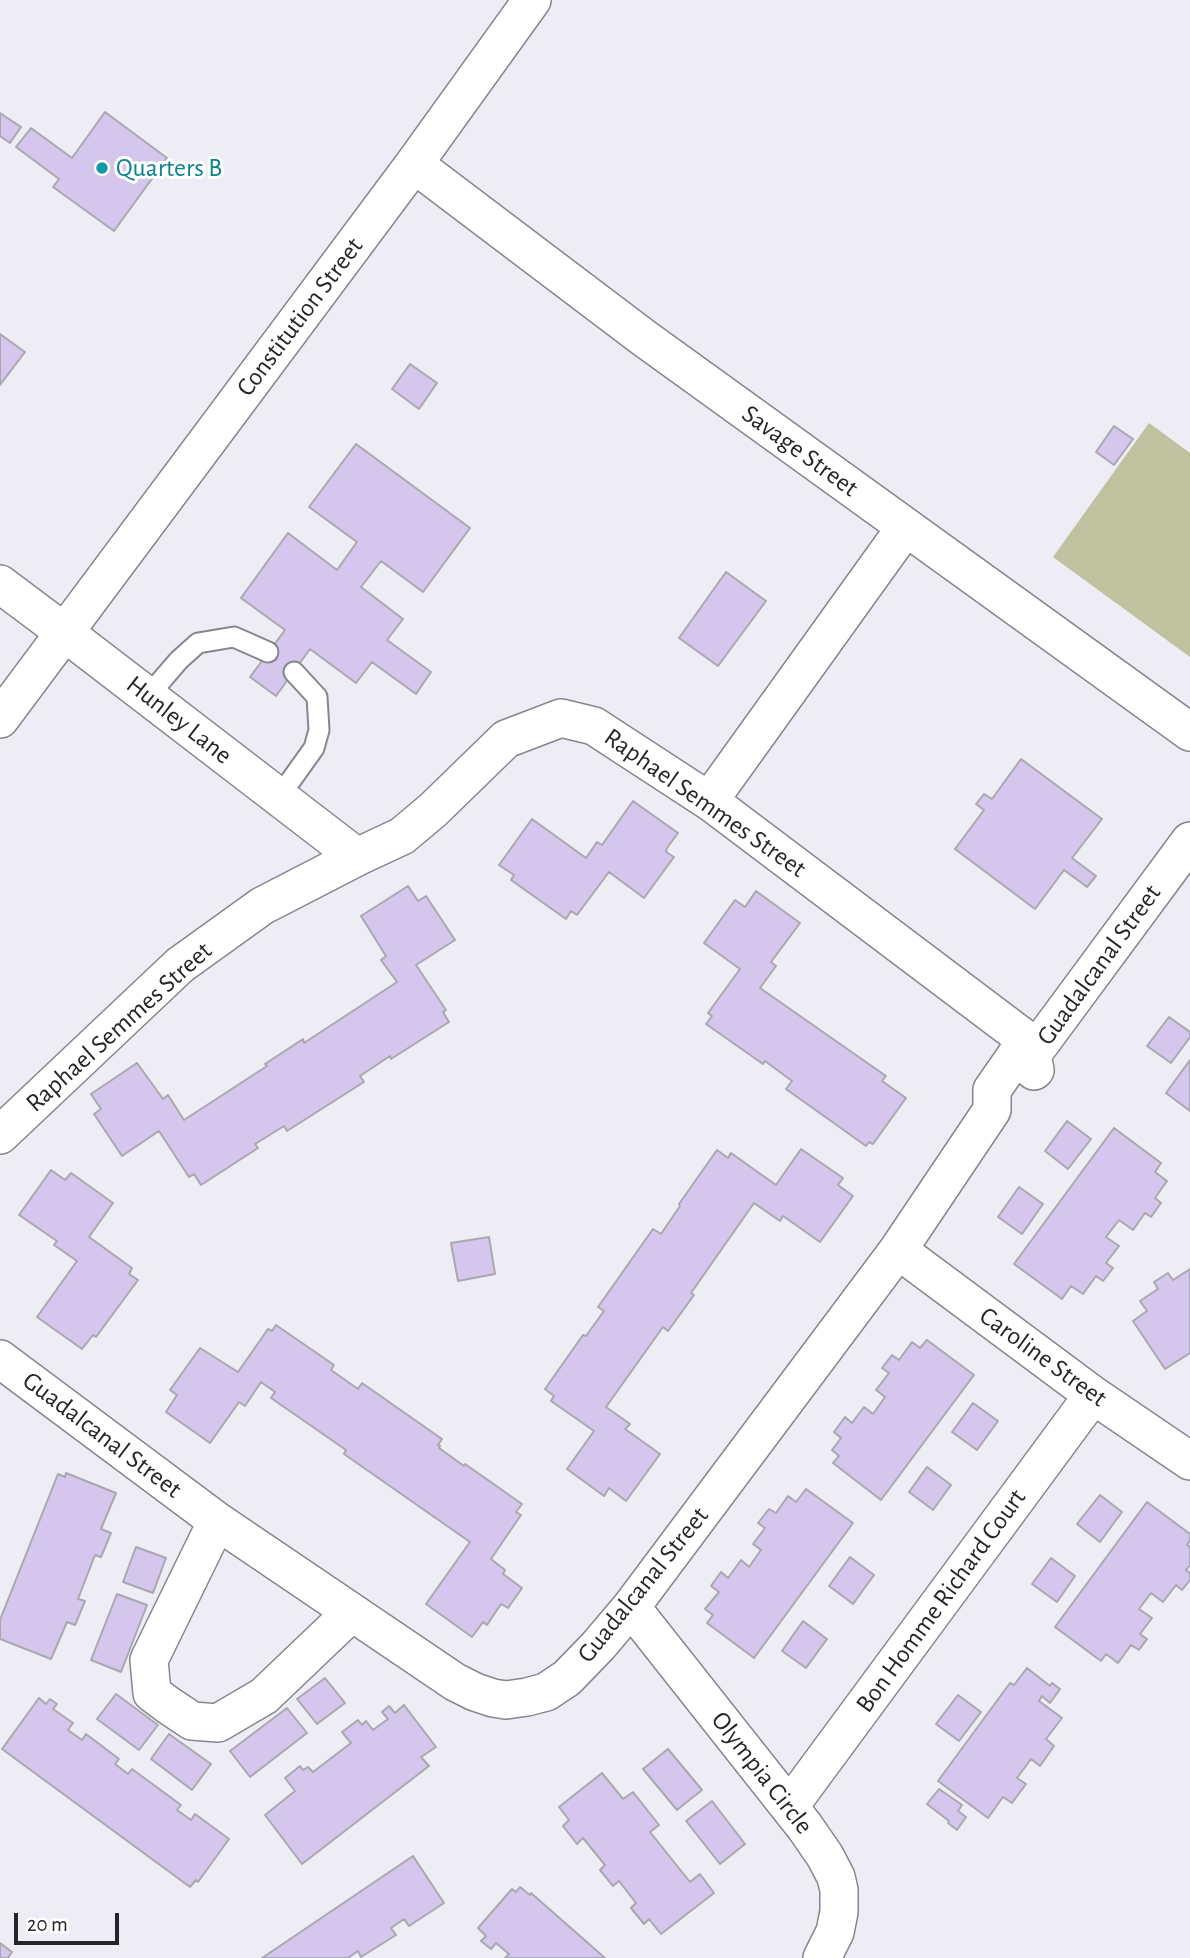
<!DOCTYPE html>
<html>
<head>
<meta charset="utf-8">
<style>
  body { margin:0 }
  #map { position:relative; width:1190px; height:1958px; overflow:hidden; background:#eeecf4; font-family:"Alegreya Sans",sans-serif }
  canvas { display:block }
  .scale { position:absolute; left:14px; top:1913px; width:105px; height:32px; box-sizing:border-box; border:4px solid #262628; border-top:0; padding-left:9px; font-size:21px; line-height:24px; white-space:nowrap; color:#262628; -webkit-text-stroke:5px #fff; paint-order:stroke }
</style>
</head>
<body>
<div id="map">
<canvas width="1190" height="1958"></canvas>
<div class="scale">20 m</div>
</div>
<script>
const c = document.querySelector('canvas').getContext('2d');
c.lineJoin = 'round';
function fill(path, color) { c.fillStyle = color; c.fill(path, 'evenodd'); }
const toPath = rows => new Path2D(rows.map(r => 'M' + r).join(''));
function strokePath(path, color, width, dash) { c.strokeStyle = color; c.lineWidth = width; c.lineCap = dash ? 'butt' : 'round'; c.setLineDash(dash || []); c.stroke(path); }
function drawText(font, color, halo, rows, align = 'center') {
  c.font = font + ' "Alegreya Sans",sans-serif'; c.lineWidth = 6; c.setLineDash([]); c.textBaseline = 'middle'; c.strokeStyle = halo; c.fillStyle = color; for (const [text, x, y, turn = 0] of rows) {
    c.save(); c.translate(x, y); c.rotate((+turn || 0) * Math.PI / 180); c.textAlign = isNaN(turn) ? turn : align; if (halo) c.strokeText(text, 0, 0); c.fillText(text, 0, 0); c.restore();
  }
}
fill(toPath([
  [1149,423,1190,453,1190,657,1053,557]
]), '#bfc19f');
const building = toPath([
  [105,112,167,158,114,231,53,187,59,179,16,147,31,128,72,158,105,112],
  [0,113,21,127,10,143,0,136,0,113],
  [0,334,25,352,0,385,0,334],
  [410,364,437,383,419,409,392,389,410,364],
  [1114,426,1133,439,1114,465,1096,452,1114,426],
  [356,444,470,528,423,592,381,561,361,587,403,619,387,640,431,672,416,694,372,662,356,683,310,649,276,696,250,677,285,630,241,598,288,533,337,570,357,542,309,507,356,444],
  [726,572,766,601,718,666,679,638,726,572],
  [1021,759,1102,819,1072,858,1096,876,1087,887,1064,870,1035,909,955,849,984,810,976,804,984,794,992,799,1021,759],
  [633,801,678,833,667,848,666,852,674,857,644,898,609,872,577,915,571,911,566,919,511,880,514,875,499,865,532,819,586,858,597,842,602,845,633,801],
  [408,886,418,901,426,896,455,940,416,965,446,1010,443,1012,449,1022,391,1059,390,1056,360,1076,364,1082,287,1131,284,1126,255,1144,258,1148,201,1185,194,1174,189,1177,159,1131,122,1156,94,1114,101,1109,91,1094,137,1063,163,1099,168,1095,184,1120,267,1066,265,1064,303,1039,304,1043,397,982,381,960,386,956,361,916,408,886],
  [756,891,800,923,771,962,776,966,760,988,886,1076,882,1081,906,1098,873,1144,869,1142,866,1146,786,1089,792,1081,765,1061,763,1064,706,1024,712,1016,708,1013,740,969,704,943,735,900,745,907,756,891],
  [1169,1017,1190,1032,1190,1037,1171,1063,1147,1046,1169,1017],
  [1190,1060,1190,1111,1166,1093,1190,1060],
  [1067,1121,1091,1139,1068,1169,1045,1151,1067,1121],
  [1114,1128,1161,1163,1155,1172,1167,1181,1155,1198,1161,1203,1151,1217,1145,1213,1133,1230,1119,1220,1106,1237,1119,1246,1106,1263,1113,1268,1103,1281,1096,1276,1083,1294,1071,1286,1062,1299,1014,1264,1114,1128],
  [801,1149,843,1178,838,1185,853,1196,820,1242,783,1216,780,1221,754,1203,691,1293,694,1295,668,1331,663,1327,606,1407,630,1424,625,1429,660,1454,626,1501,609,1488,604,1496,567,1469,594,1431,551,1401,554,1396,545,1389,583,1335,586,1336,604,1311,598,1307,653,1229,661,1234,680,1206,679,1204,717,1150,728,1158,731,1153,776,1185,801,1149],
  [51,1170,65,1180,71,1173,113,1203,89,1237,132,1268,129,1274,138,1280,96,1337,93,1335,82,1349,37,1317,77,1261,54,1245,57,1241,19,1215,51,1170],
  [1019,1187,1043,1204,1022,1234,998,1217,1019,1187],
  [489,1237,495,1274,458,1281,451,1243,489,1237],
  [1190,1269,1190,1353,1165,1369,1133,1321,1147,1311,1140,1301,1158,1289,1154,1282,1168,1273,1173,1280,1190,1269],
  [276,1325,334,1365,331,1370,358,1389,362,1383,442,1439,438,1445,440,1446,439,1448,464,1466,465,1464,522,1504,516,1512,521,1515,491,1559,505,1570,503,1574,522,1588,508,1608,501,1604,487,1625,483,1622,472,1637,426,1604,470,1542,344,1454,346,1450,271,1398,275,1392,261,1382,245,1406,239,1402,210,1443,166,1412,177,1395,170,1390,200,1348,238,1372,268,1329,272,1331,276,1325],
  [927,1340,974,1375,881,1500,833,1463,839,1456,832,1450,841,1438,834,1432,845,1417,852,1423,864,1407,873,1414,885,1397,876,1390,889,1373,882,1368,892,1355,899,1360,912,1342,920,1348,927,1340],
  [973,1403,998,1421,977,1450,952,1432,973,1403],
  [927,1467,951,1485,933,1510,909,1492,927,1467],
  [66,1473,116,1493,101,1529,111,1533,101,1557,95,1555,78,1599,85,1601,75,1625,67,1622,51,1659,0,1639,0,1620,58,1474,65,1477,66,1473],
  [806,1489,853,1523,754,1658,707,1623,713,1615,705,1609,719,1592,711,1586,721,1572,728,1578,741,1560,749,1567,761,1550,753,1544,765,1528,758,1523,769,1509,776,1513,788,1496,796,1502,806,1489],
  [1100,1495,1122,1512,1100,1542,1077,1524,1100,1495],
  [1147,1502,1190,1534,1190,1540,1187,1545,1190,1547,1190,1565,1186,1570,1190,1573,1190,1580,1182,1590,1176,1585,1163,1602,1151,1593,1139,1609,1152,1618,1140,1634,1147,1639,1139,1650,1131,1645,1118,1663,1106,1654,1101,1661,1055,1627,1147,1502],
  [136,1547,166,1558,153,1593,123,1582,136,1547],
  [850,1557,874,1575,853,1604,829,1586,850,1557],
  [1051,1558,1075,1576,1057,1602,1032,1584,1051,1558],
  [117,1594,147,1605,121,1672,91,1660,117,1594],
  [803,1621,827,1639,806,1668,782,1651,803,1621],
  [1027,1668,1050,1686,1052,1683,1060,1689,1050,1703,1042,1696,1039,1701,1062,1718,1046,1739,1054,1746,1040,1766,1031,1759,1017,1778,1026,1784,1012,1803,1003,1797,988,1818,938,1781,1010,1683,1014,1685,1027,1668],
  [325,1678,345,1703,317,1724,297,1699,325,1678],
  [116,1694,158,1725,139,1750,97,1719,116,1694],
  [958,1695,981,1712,959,1741,936,1724,958,1695],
  [39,1698,46,1704,50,1699,57,1704,53,1709,73,1723,68,1730,82,1740,86,1734,119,1759,115,1764,128,1774,132,1769,181,1805,177,1810,191,1820,195,1814,229,1839,198,1882,196,1880,190,1887,2,1749,39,1698],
  [404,1705,436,1747,421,1757,429,1766,302,1864,265,1815,295,1791,285,1778,300,1766,303,1770,308,1767,313,1772,351,1743,342,1732,358,1720,362,1725,366,1721,373,1730,388,1719,382,1712,389,1706,395,1713,404,1705],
  [287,1708,307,1733,250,1777,230,1751,287,1708],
  [169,1734,211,1764,192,1790,151,1759,169,1734],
  [668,1749,702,1790,677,1810,643,1769,668,1749],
  [602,1773,623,1799,633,1792,659,1825,650,1832,690,1882,700,1874,714,1893,661,1934,649,1919,644,1924,631,1908,636,1903,619,1881,613,1886,600,1870,605,1865,583,1838,577,1844,563,1826,569,1820,559,1807,602,1773],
  [939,1789,962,1805,958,1811,966,1817,957,1830,948,1823,949,1821,927,1804,939,1789],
  [712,1801,745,1844,720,1864,686,1821,712,1801],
  [413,1856,444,1903,409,1926,404,1919,391,1928,396,1935,361,1957,358,1951,348,1958,262,1958,413,1856],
  [520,1887,530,1895,531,1893,605,1958,505,1958,509,1954,496,1943,491,1949,481,1941,486,1936,478,1928,512,1889,516,1892,520,1887],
  [0,1943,12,1952,8,1958,0,1958,0,1943]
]);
fill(building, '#d4c6ec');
strokePath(building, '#aaa8af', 2);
const lane = toPath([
  [148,696,179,660,198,643,234,637,268,652],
  [279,797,314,748,319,730,317,697,294,672]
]);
const street = toPath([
  [414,164,644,338,1190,732],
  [0,584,64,632,357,857],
  [0,719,414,164,532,0],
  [709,801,905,528],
  [1034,1071,1035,1070,1032,1055,1037,1048,1190,841],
  [0,1135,180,965,262,906,357,857,402,836,433,810,506,739,561,718,594,726,712,803,1037,1048],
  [898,1250,1093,1395,1190,1461],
  [0,1359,217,1521,455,1682,475,1692,493,1698,506,1700,527,1697,546,1692,567,1678,598,1646,631,1607,898,1250,992,1110,992,1090,1017,1054,1032,1055],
  [217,1521,149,1660,152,1693,168,1705,192,1721,218,1723,264,1696,351,1613],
  [631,1607,805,1827,825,1856,836,1877,839,1890,839,1912,835,1932,822,1958],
  [789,1807,1093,1395]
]);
strokePath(lane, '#88868d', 23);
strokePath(street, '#88868d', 40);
strokePath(lane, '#fff', 19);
strokePath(street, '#fff', 37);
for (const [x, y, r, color] of [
  [102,168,7,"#0f9aa8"]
]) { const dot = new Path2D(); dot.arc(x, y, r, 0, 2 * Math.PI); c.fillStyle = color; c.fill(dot); strokePath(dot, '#fff', 2.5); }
drawText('26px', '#0d838f', '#fff', [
  ["Quarters B",116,168]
], 'left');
drawText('26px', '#262628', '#fff', [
  ["Constitution Street",300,317,-53],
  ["Savage Street",800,451,36],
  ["Hunley Lane",179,720,38],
  ["Raphael Semmes Street",705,803,35],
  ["Guadalcanal Street",1099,965,-54],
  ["Raphael Semmes Street",119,1027,-42],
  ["Caroline Street",1043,1357,36],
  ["Guadalcanal Street",102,1435,37],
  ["Guadalcanal Street",643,1585,-51],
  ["Bon Homme Richard Court",941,1601,-54],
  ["Olympia Circle",762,1773,52]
]);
</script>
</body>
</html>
